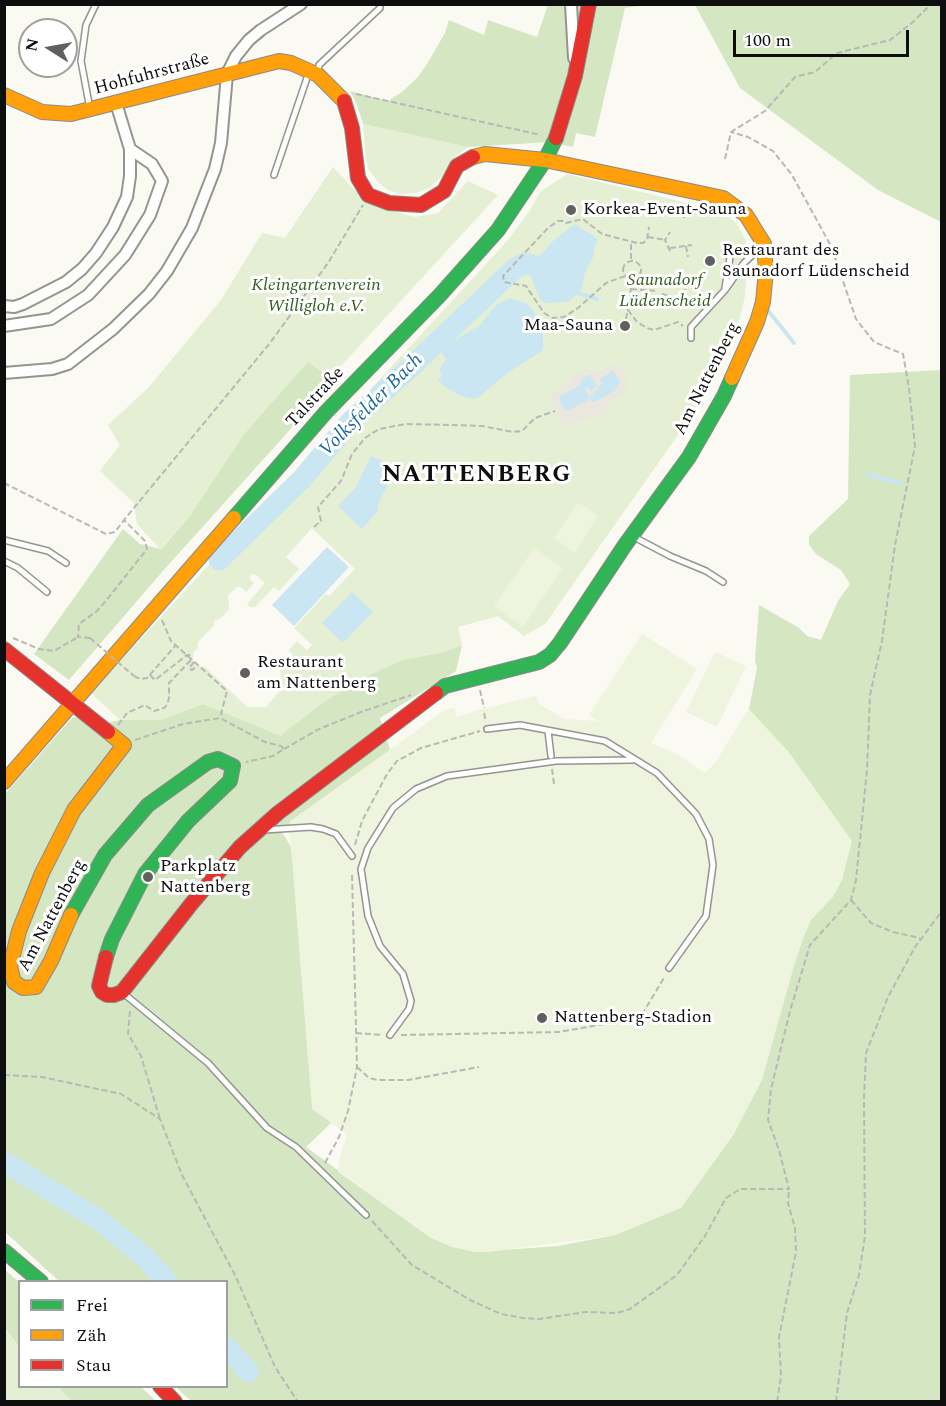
<!DOCTYPE html>
<html>
<head>
<meta charset="utf-8">
<style>
  body { margin:0 }
  #map { position:relative; width:946px; height:1406px; overflow:hidden; background:#faf9f2; font-family:Spectral,serif }
  canvas { display:block }
  .frame { position:absolute; inset:0; border:6px solid #0e0e0e; pointer-events:none }
  .legend { position:absolute; left:18px; top:1280px; width:210px; height:108px; box-sizing:border-box; background:#fff; border:2px solid #9f9f9f; margin:0; padding:8px 10px; list-style:none; font-size:18px; color:#0e0e0e }
  .legend li { display:flex; align-items:center; gap:12px; height:30px }
  .legend b { width:30px; border:2px solid #9f9f9f }
  .north { position:absolute; left:18px; top:18px; width:60px; height:60px; box-sizing:border-box; background:#fff; border:2px solid #9f9f9f; border-radius:50%; rotate:281deg; font-size:16px; font-weight:700; line-height:24px; text-align:center; color:#0e0e0e }
  .north::after { content:''; display:block; margin:auto; width:21px; height:27px; background:#61605e; clip-path:polygon(50% 0,100% 100%,50% 72%,0 100%) }
  .scale { position:absolute; left:733px; top:30px; width:176px; height:27px; box-sizing:border-box; border:3px solid #0e0e0e; border-top:0; padding-left:8px; font-size:18px; line-height:21px; white-space:nowrap; color:#0e0e0e; -webkit-text-stroke:4px #fff; paint-order:stroke }
</style>
</head>
<body>
<div id="map">
<canvas width="946" height="1406"></canvas>
<div class="frame"></div>
<ul class="legend">
<li><b style="height:8px;background:#30b455"></b>Frei</li>
<li><b style="height:8px;background:#ff9f0a"></b>Zäh</li>
<li><b style="height:8px;background:#e5322d"></b>Stau</li>
</ul>
<div class="north">N</div>
<div class="scale">100 m</div>
</div>
<script>
const c = document.querySelector('canvas').getContext('2d');
c.lineJoin = 'round';
function fill(path, color) { c.fillStyle = color; c.fill(path, 'evenodd'); }
const toPath = rows => new Path2D(rows.map(r => 'M' + r).join(''));
function strokePath(path, color, width, dash) { c.strokeStyle = color; c.lineWidth = width; c.lineCap = dash ? 'butt' : 'round'; c.setLineDash(dash || []); c.stroke(path); }
function drawText(font, color, halo, rows, align = 'center') {
  c.font = font + ' Spectral,serif'; c.lineWidth = 6; c.setLineDash([]); c.textBaseline = 'middle'; c.strokeStyle = halo; c.fillStyle = color; for (const [text, x, y, turn = 0] of rows) {
    c.save(); c.translate(x, y); c.rotate((+turn || 0) * Math.PI / 180); c.textAlign = isNaN(turn) ? turn : align; if (halo) c.strokeText(text, 0, 0); c.fillText(text, 0, 0); c.restore();
  }
}
fill(toPath([
  [363,124,468,147,455,157,442,176,431,187,416,193,399,194,388,190,379,183,369,170,366,160],
  [333,167,364,200,385,209,415,217,438,213,468,181,498,195,330,378,308,363,244,434,189,517,160,549,137,524,134,503,100,471,120,445,108,425,149,387,221,300,262,233,285,238],
  [567,174,712,209,728,215,738,226,746,241,746,257,742,260,747,268,745,296,740,318,730,346,704,398,545,624,524,636,498,616,458,627,462,645,445,652,402,660,356,681,320,705,280,737,203,704,160,720,120,720,91,693,508,240,531,209,540,192],
  [312,528,355,569,329,596,326,594,294,628,312,645,307,650,297,641,289,650,293,655,280,669,282,688,266,707,247,707,205,667,197,666,193,662,193,653,198,648,198,642,214,625,214,621,221,618,229,609,228,595,237,587,241,587,246,592,254,583,249,578,252,574,256,575,265,583,247,604,250,607,255,607,274,587,279,591,299,569,286,557],
  [4,1329,19,1346,20,1386,58,1387,71,1401,5,1401]
]), '#e5efd3');
fill(toPath([
  [548,5,646,5,625,8,595,137,576,133,573,147,550,142,468,147,363,124,357,105,350,91,388,101,402,92,418,77,427,64,445,33,449,20,484,35,488,20,537,37],
  [695,5,941,5,941,222,878,190,740,88],
  [308,362,330,378,332,383,162,572,69,680,34,654,123,529,140,544,161,549,189,517,244,434],
  [941,370,941,1401,191,1401,176,1387,226,1386,226,1282,59,1281,5,1232,4,795,73,717,99,724,120,720,160,720,203,704,280,736,320,705,356,681,402,660,445,652,462,645,456,671,380,718,393,759,362,813,280,829,291,847,331,1123,306,1147,431,1238,475,1252,558,1246,615,1235,680,1208,705,773,715,764,749,709,757,668,755,661,759,605,799,628,807,636,821,640,838,601,850,584,841,570,816,554,809,545,809,536,848,499,850,375],
  [5,1270,19,1282,19,1346,5,1329],
  [58,1387,141,1387,156,1401,71,1401]
]), '#d5e6c2');
fill(toPath([
  [578,502,598,516,575,553,554,538],
  [534,548,563,568,523,627,494,606],
  [642,634,697,669,651,743,678,755,705,773,715,764,749,709,788,751,852,841,842,880,833,897,811,920,804,936,794,966,762,1080,734,1134,681,1208,615,1235,489,1252,475,1252,452,1247,431,1238,338,1172,340,1158,347,1134,312,1109,289,822,445,710,454,708,457,717,478,710,536,696,539,704,564,719,597,721,589,715],
  [715,652,746,666,717,727,686,712]
]), '#eef4dd');
fill(toPath([
  [613,365,618,365,623,369,625,374,627,385,622,395,607,403,607,413,603,417,587,418,574,425,564,423,555,411,550,399,551,393,570,382,571,376,584,369,599,372],
  [589,375,597,387,588,387,585,389,590,399,568,411,564,410,559,400,580,385]
]), '#eae7de');
fill(toPath([
  [575,224,598,239,593,250,594,255,585,273,582,289,568,302,545,303,540,299,530,275,532,265,552,242],
  [510,298,526,303,534,312,543,333,543,350,506,374,479,397,474,399,461,396,447,388,438,381,442,375,439,370,446,359,442,353,444,347,480,325,496,305],
  [613,371,620,382,616,390,595,402,592,402,590,396,599,389,598,387,602,384,600,379],
  [590,374,597,387,591,391,588,387,585,389,590,399,568,411,564,410,559,399,560,396,580,385,581,380],
  [371,456,396,467,377,507,379,510,362,529,338,506,356,487],
  [327,547,349,567,294,626,272,605],
  [352,592,373,612,343,643,322,623]
]), '#cae6f3');
strokePath(toPath([
  [578,293,597,299],
  [766,308,794,343],
  [868,475,901,483],
  [49,1199,70,1202]
]), '#cae6f3', 4);
strokePath(toPath([
  [219,560,302,479,350,422,413,365,513,270,525,263,532,265],
  [4,1162,99,1220,146,1258,167,1282],
  [226,1347,249,1372]
]), '#cae6f3', 21);
const lane = toPath([
  [318,73,319,65,380,8],
  [90,109,81,61,86,25,96,4],
  [274,175,309,72],
  [725,288,731,251],
  [691,338,691,327,725,290,744,263,760,248],
  [634,537,670,556,706,571,723,582],
  [4,540,48,551,66,563],
  [4,561,18,568,47,592],
  [487,729,520,725,605,741,657,773,696,814,709,839,713,865,706,916,669,968],
  [548,731,551,756],
  [264,830,311,827,323,829,336,834,352,856],
  [123,993,208,1063,267,1128,296,1147,366,1215],
  [390,1035,409,1009,411,1001,403,974,380,946,368,916,361,869,368,848,393,808,416,789,447,776,556,761,632,760]
]);
const street = toPath([
  [571,4,574,58],
  [4,306,14,307,23,304,66,282,82,269,96,253,113,227,127,197,130,176,130,149,116,103],
  [4,326,51,319,88,295,125,255,150,215,162,181,152,164,130,149],
  [4,373,52,369,68,364,113,329,149,294,167,271,192,228,215,169,221,143,227,74,236,56,249,40,261,30,301,4]
]);
const fast = toPath([
  [234,518,326,412,440,295,498,230,545,160,556,138],
  [436,693,445,686,539,662,550,655,560,643,625,545,689,457,724,396,732,378],
  [71,915,105,855,148,805,208,762,218,759,233,766,230,781,188,821,145,874,112,939,106,957],
  [4,1251,41,1282]
]);
const slow = toPath([
  [4,95,42,112,71,114,279,61,291,63,318,75,344,101],
  [473,157,485,154,545,160,723,198,746,215,764,244,766,271,763,302,757,322,732,378],
  [4,782,234,518],
  [71,915,51,961,36,987,23,988,14,982,10,967,19,931,42,873,74,810,124,745,108,732]
]);
const jam = toPath([
  [344,101,352,128,358,178,368,195,389,203,421,205,444,191,457,166,473,157],
  [556,138,575,76,589,4],
  [4,649,108,732],
  [106,957,99,986,102,992,107,995,114,995,122,992,192,903,240,847,278,813,436,693],
  [160,1386,175,1402]
]);
strokePath(lane, '#949491', 8);
strokePath(street, '#949491', 14);
strokePath(fast, '#8b8a87', 16);
strokePath(slow, '#8b8a87', 16);
strokePath(jam, '#8b8a87', 16);
strokePath(toPath([
  [356,94,541,135],
  [725,159,731,132,765,111,795,77,815,72,837,53,890,40,913,22,931,4],
  [683,203,684,218],
  [648,237,665,240],
  [631,244,631,259],
  [686,246,688,257],
  [670,248,692,245],
  [670,251,665,240,670,232],
  '623 270a9 9 0 1 1 18 0a9 9 0 1 1-18 0Z',
  [625,276,606,283,578,308,564,317,553,318,544,313,526,286,504,282,503,276,548,228,558,221,563,221,566,223,583,219,602,234,637,243,643,243,647,240,649,227],
  [631,289,657,291],
  [662,294,675,298,683,298,685,289],
  [628,310,637,322,647,328,654,330,678,322,683,326],
  [626,319,631,289,630,279],
  [4,483,106,534,115,532,124,520],
  [314,527,321,521,318,507,341,481,352,454,365,438,379,429,406,424,453,425,482,426,513,432,522,431,535,418,555,411],
  [162,620,171,641,227,691,220,718],
  [13,638,39,649,54,651,78,637],
  [90,638,78,637,79,624,97,611,109,597,147,549,145,541,124,520,270,343,328,263,363,205],
  [194,662,189,668,192,670,198,665],
  [134,676,140,679,147,678,176,645],
  [480,690,484,708],
  [484,713,486,722],
  [118,725,127,713,145,705,154,711,164,708,167,705,169,698,169,683,191,660],
  [135,740,183,724,220,718,265,742,281,746,284,749,273,756,246,762],
  [284,749,319,729,361,712,411,695],
  [552,769,554,784],
  [355,845,362,821,387,774,397,761,421,748,480,731],
  [851,900,871,923,893,932,920,938],
  [130,1011,128,1034,141,1056,160,1119],
  [356,1033,383,1035],
  [401,1035,559,1032,633,1019,643,1013,665,976],
  [357,1067,369,1078,378,1080,408,1080,479,1067],
  [4,1075,42,1077,121,1094,160,1119,182,1175,235,1275,275,1367,298,1402],
  [325,1163,339,1137,348,1111,357,1067,352,874],
  [372,1221,412,1265,470,1300,501,1314,523,1318,539,1319,586,1312,617,1313,630,1309,677,1275,705,1236,726,1198,740,1189,789,1189,779,1150,768,1120,771,1089,790,1011,810,945,851,900,856,880,867,770,870,695,882,641,895,545,915,446,909,388,903,354,874,342,856,319,831,246,792,175,773,151,748,137,731,132],
  [777,1402,781,1376,779,1337,796,1252,795,1228,788,1203,789,1189],
  [836,1402,847,1313,859,1275,865,1236,864,1098,866,1053,888,997,915,947,942,911]
]), '#b8b8b6', 2, [6, 3]);
strokePath(lane, '#fefefd', 5);
strokePath(street, '#fefefd', 10);
strokePath(fast, '#30b455', 14);
strokePath(slow, '#ff9f0a', 14);
strokePath(jam, '#e5322d', 14);
strokePath(toPath([
  [90,638,134,676],
  [150,675,155,680,187,655,193,655]
]), '#b8b8b6', 2, [6, 3]);
for (const [x, y, r, color] of [
  [571,210,6,"#61605e"],
  [710,261,6,"#61605e"],
  [625,326,6,"#61605e"],
  [245,673,6,"#61605e"],
  [148,877,6,"#61605e"],
  [542,1018,6,"#61605e"]
]) { const dot = new Path2D(); dot.arc(x, y, r, 0, 2 * Math.PI); c.fillStyle = color; c.fill(dot); strokePath(dot, '#fff', 2); }
drawText('18px', '#0e0e0e', '#fff', [
  ["Hohfuhrstraße",152,75,-15],
  ["Am Nattenberg",708,379,-63],
  ["Talstraße",316,398,-47],
  ["Am Nattenberg",53,916,-62]
]);
drawText('18px', '#0e0e0e', '#fff', [
  ["Korkea-Event-Sauna",583,210],
  ["Restaurant des",722,251],
  ["Saunadorf Lüdenscheid",722,272],
  ["Maa-Sauna",613,326,"right"],
  ["Restaurant",257,663],
  ["am Nattenberg",257,684],
  ["Parkplatz",160,867],
  ["Nattenberg",160,888],
  ["Nattenberg-Stadion",554,1018]
], 'left');
drawText('italic 18px', '#306221', '#fff', [
  ["Saunadorf",665,281],
  ["Lüdenscheid",665,302],
  ["Kleingartenverein",316,286],
  ["Willigloh e.V.",316,307]
]);
drawText('italic 20px', '#1d679a', '#fff', [
  ["Volksfelder Bach",372,406,-45]
]);
c.letterSpacing = '1.5px';
drawText('bold 24px', '#0e0e0e', '#fff', [
  ["NATTENBERG",477,476]
]);
c.letterSpacing = '0px';
</script>
</body>
</html>
